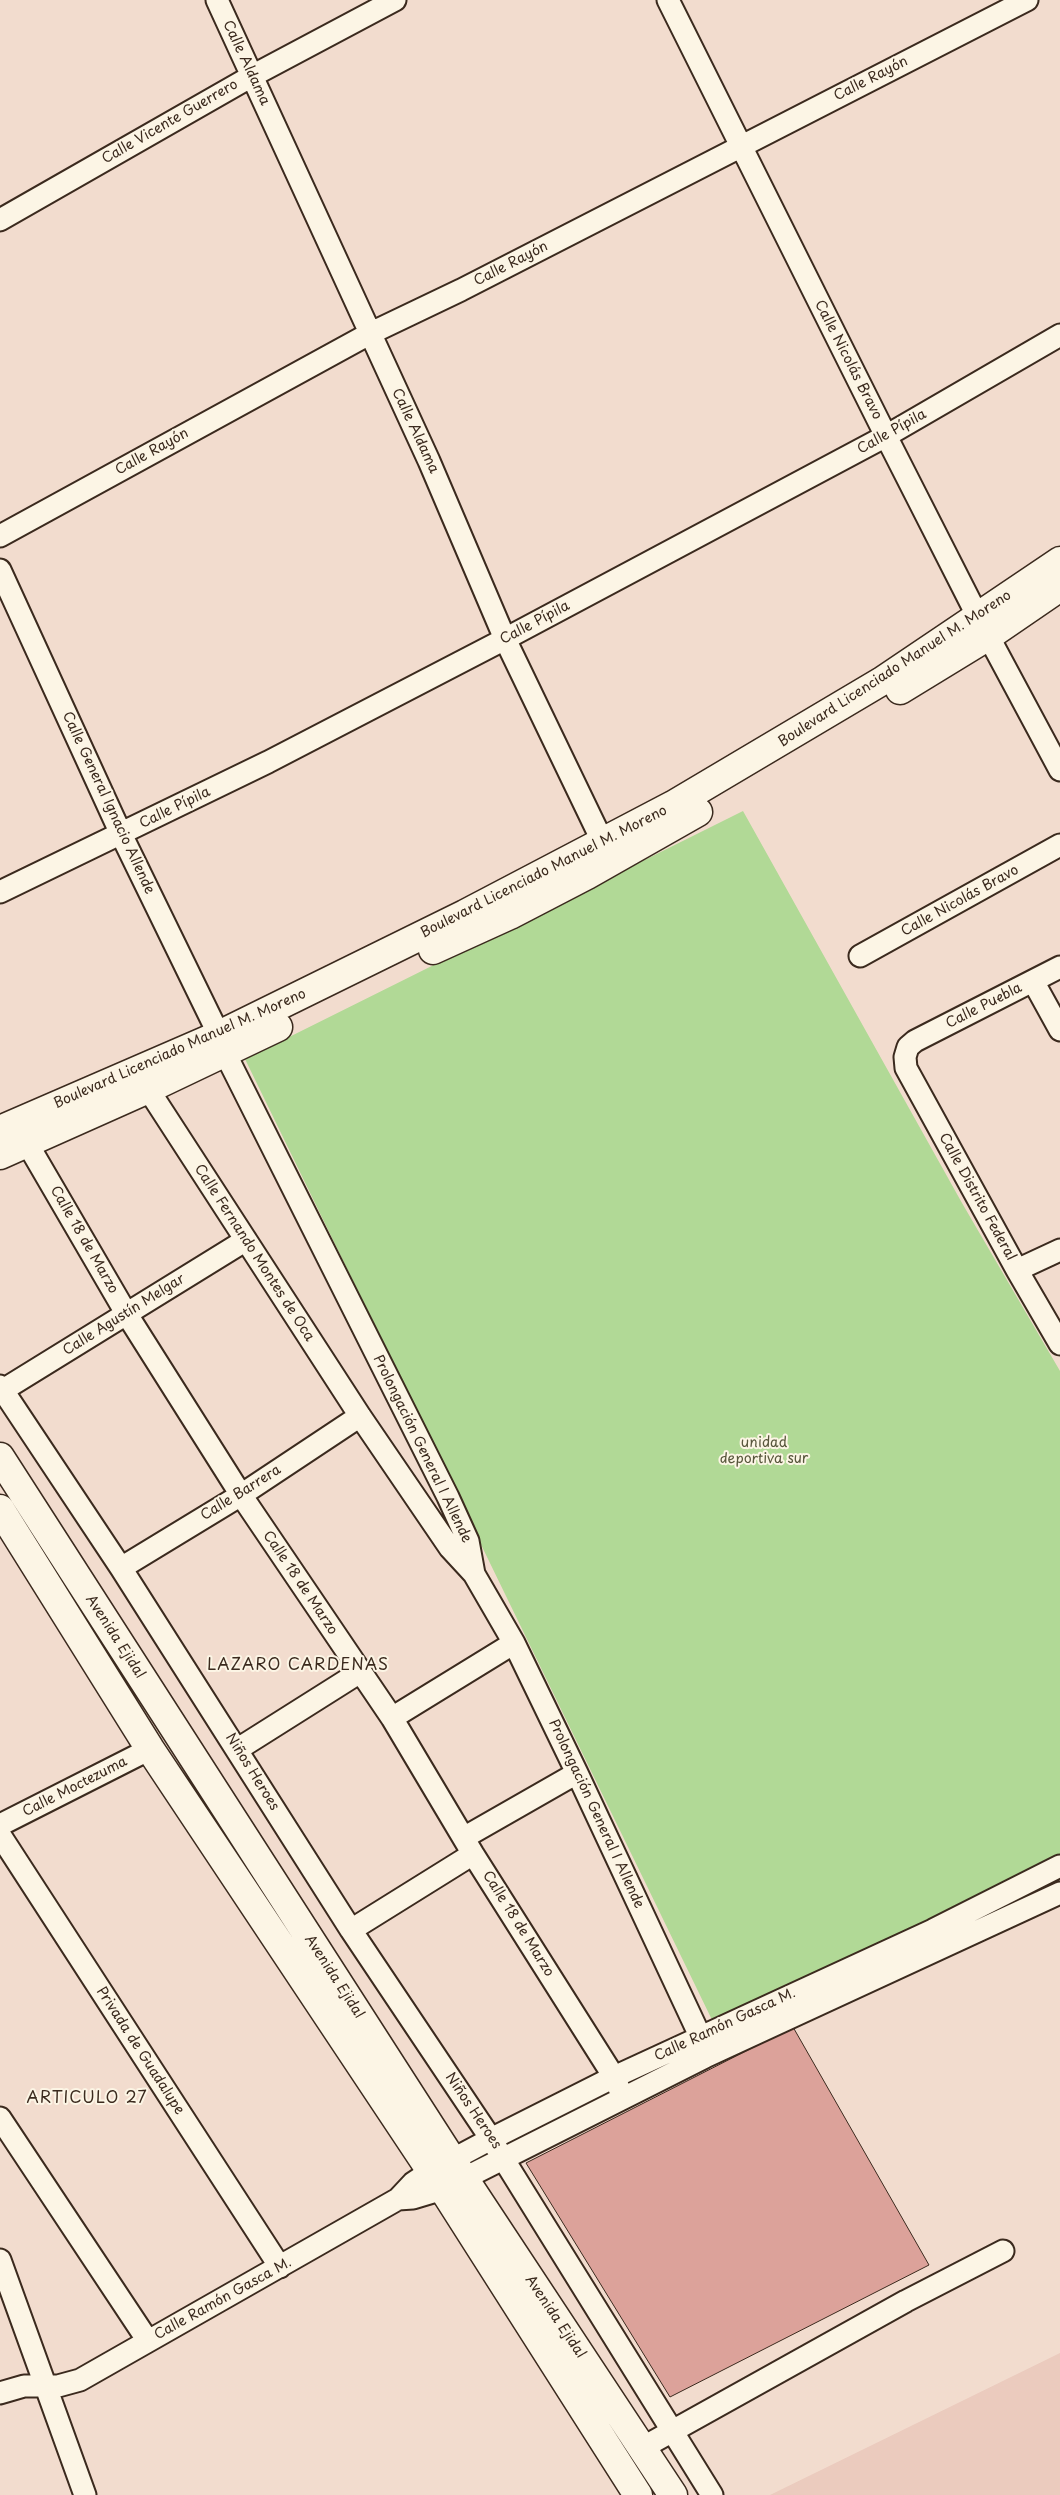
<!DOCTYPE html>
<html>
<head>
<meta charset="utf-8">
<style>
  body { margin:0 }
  canvas { display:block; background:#f2dcce }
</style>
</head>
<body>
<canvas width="1060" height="2495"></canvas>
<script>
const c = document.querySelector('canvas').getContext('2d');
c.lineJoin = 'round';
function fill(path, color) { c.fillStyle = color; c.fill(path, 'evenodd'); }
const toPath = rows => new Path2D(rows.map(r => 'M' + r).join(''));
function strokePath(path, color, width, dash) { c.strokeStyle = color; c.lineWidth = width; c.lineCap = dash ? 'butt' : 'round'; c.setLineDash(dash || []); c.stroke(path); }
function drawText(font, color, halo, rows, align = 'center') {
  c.font = font + ' "Playpen Sans",sans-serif'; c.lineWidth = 4; c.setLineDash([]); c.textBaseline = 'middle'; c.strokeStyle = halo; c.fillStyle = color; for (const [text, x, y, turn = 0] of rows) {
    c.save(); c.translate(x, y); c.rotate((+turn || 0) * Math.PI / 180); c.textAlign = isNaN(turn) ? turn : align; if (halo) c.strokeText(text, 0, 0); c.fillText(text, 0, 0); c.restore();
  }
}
fill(toPath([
  [1060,2353,1060,2495,770,2495]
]), '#ebcbbe');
fill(toPath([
  [743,811,962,1203,1060,1371,1060,1859,714,2024,245,1059]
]), '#b1d996');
const building = toPath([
  [793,2027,929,2265,670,2397,526,2163,793,2027]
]);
fill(building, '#dca29a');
strokePath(building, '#3b2a1e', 1);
const minor = toPath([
  [217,0,429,461,505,639,609,855],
  [668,0,886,436,978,617,1060,770],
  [0,220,252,76,395,0],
  [0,536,369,334,461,290,1027,0],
  [0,570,121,834,219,1035,225,1053,448,1497,468,1541,474,1574,514,1643,577,1773,700,2036,705,2057],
  [0,892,268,762,505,639,886,436,1060,335],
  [860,956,1060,845],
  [1060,967,915,1041,908,1047,905,1057,906,1068,1017,1270,1060,1344],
  [1033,981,1060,1030],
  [148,1089,360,1416,450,1548,474,1574],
  [27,1143,126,1313,241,1495,392,1718,473,1854,614,2077,623,2097],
  [1017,1270,1060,1250],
  [0,1386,121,1568,351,1930,491,2139,712,2495],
  [3,1390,246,1240],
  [121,1568,241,1495,360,1416],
  [392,1718,514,1643],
  [238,1749,360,1672],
  [0,1825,150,1749],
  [0,1835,280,2267],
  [465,1837,577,1773],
  [351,1930,473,1854],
  [0,2118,148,2341],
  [398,2199,413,2198,443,2189,705,2057,1060,1893],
  [0,2260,85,2495],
  [0,2393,24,2386,58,2386,80,2380,398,2199,413,2183,431,2171,491,2139,614,2077,933,1930,1060,1866],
  [642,2448,906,2301,1003,2251]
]);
const major = toPath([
  [900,690,990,635,1060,587],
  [433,950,510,915,587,875,698,812],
  [0,1130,219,1035,465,914,673,805,882,681,1060,561],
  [0,1155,148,1089,278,1027],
  [0,1457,463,2177,673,2495],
  [0,1509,150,1749,443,2189,638,2495]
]);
strokePath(minor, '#3b2a1e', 25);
strokePath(major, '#3b2a1e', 31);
strokePath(minor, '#fcf5e5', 21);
strokePath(major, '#fcf5e5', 28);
drawText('14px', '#3b2a1e', '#fcf5e5', [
  ["Calle Aldama",246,63,65],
  ["Calle Rayón",871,79,-27],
  ["Calle Vicente Guerrero",170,122,-30],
  ["Calle Rayón",511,264,-27],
  ["Calle Nicolás Bravo",848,360,63],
  ["Calle Aldama",415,431,65],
  ["Calle Pípila",892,432,-29],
  ["Calle Rayón",152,452,-29],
  ["Calle Pípila",535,623,-28],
  ["Boulevard Licenciado Manuel M. Moreno",895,669,-33],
  ["Calle General Ignacio Allende",108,803,65],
  ["Calle Pípila",175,808,-26],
  ["Boulevard Licenciado Manuel M. Moreno",544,872,-27],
  ["Calle Nicolás Bravo",960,901,-29],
  ["Calle Puebla",984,1006,-27],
  ["Boulevard Licenciado Manuel M. Moreno",180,1049,-24],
  ["Calle Distrito Federal",977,1197,61],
  ["Calle 18 de Marzo",84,1240,60],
  ["Calle Fernando Montes de Oca",254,1253,57],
  ["Calle Agustín Melgar",124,1315,-32],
  ["Prolongación General I Allende",422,1449,64],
  ["Calle Barrera",241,1493,-32],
  ["Calle 18 de Marzo",300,1583,56],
  ["Avenida Ejidal",115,1637,57],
  ["Niños Heroes",252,1772,58],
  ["Calle Moctezuma",75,1787,-27],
  ["Prolongación General I Allende",596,1814,65],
  ["Calle 18 de Marzo",518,1924,58],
  ["Avenida Ejidal",334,1977,57],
  ["Calle Ramón Gasca M.",725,2025,-25],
  ["Privada de Guadalupe",140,2051,57],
  ["Niños Heroes",473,2111,56],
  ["Calle Ramón Gasca M.",223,2299,-29],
  ["Avenida Ejidal",555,2317,56]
]);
drawText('14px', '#58563c', '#fcf5e5', [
  ["unidad",764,1443],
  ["deportiva sur",764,1459]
]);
c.letterSpacing = '1px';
drawText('16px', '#3b2a1e', '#fcf5e5', [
  ["LAZARO CARDENAS",298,1666],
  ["ARTICULO 27",87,2099]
]);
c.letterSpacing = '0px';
</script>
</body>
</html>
